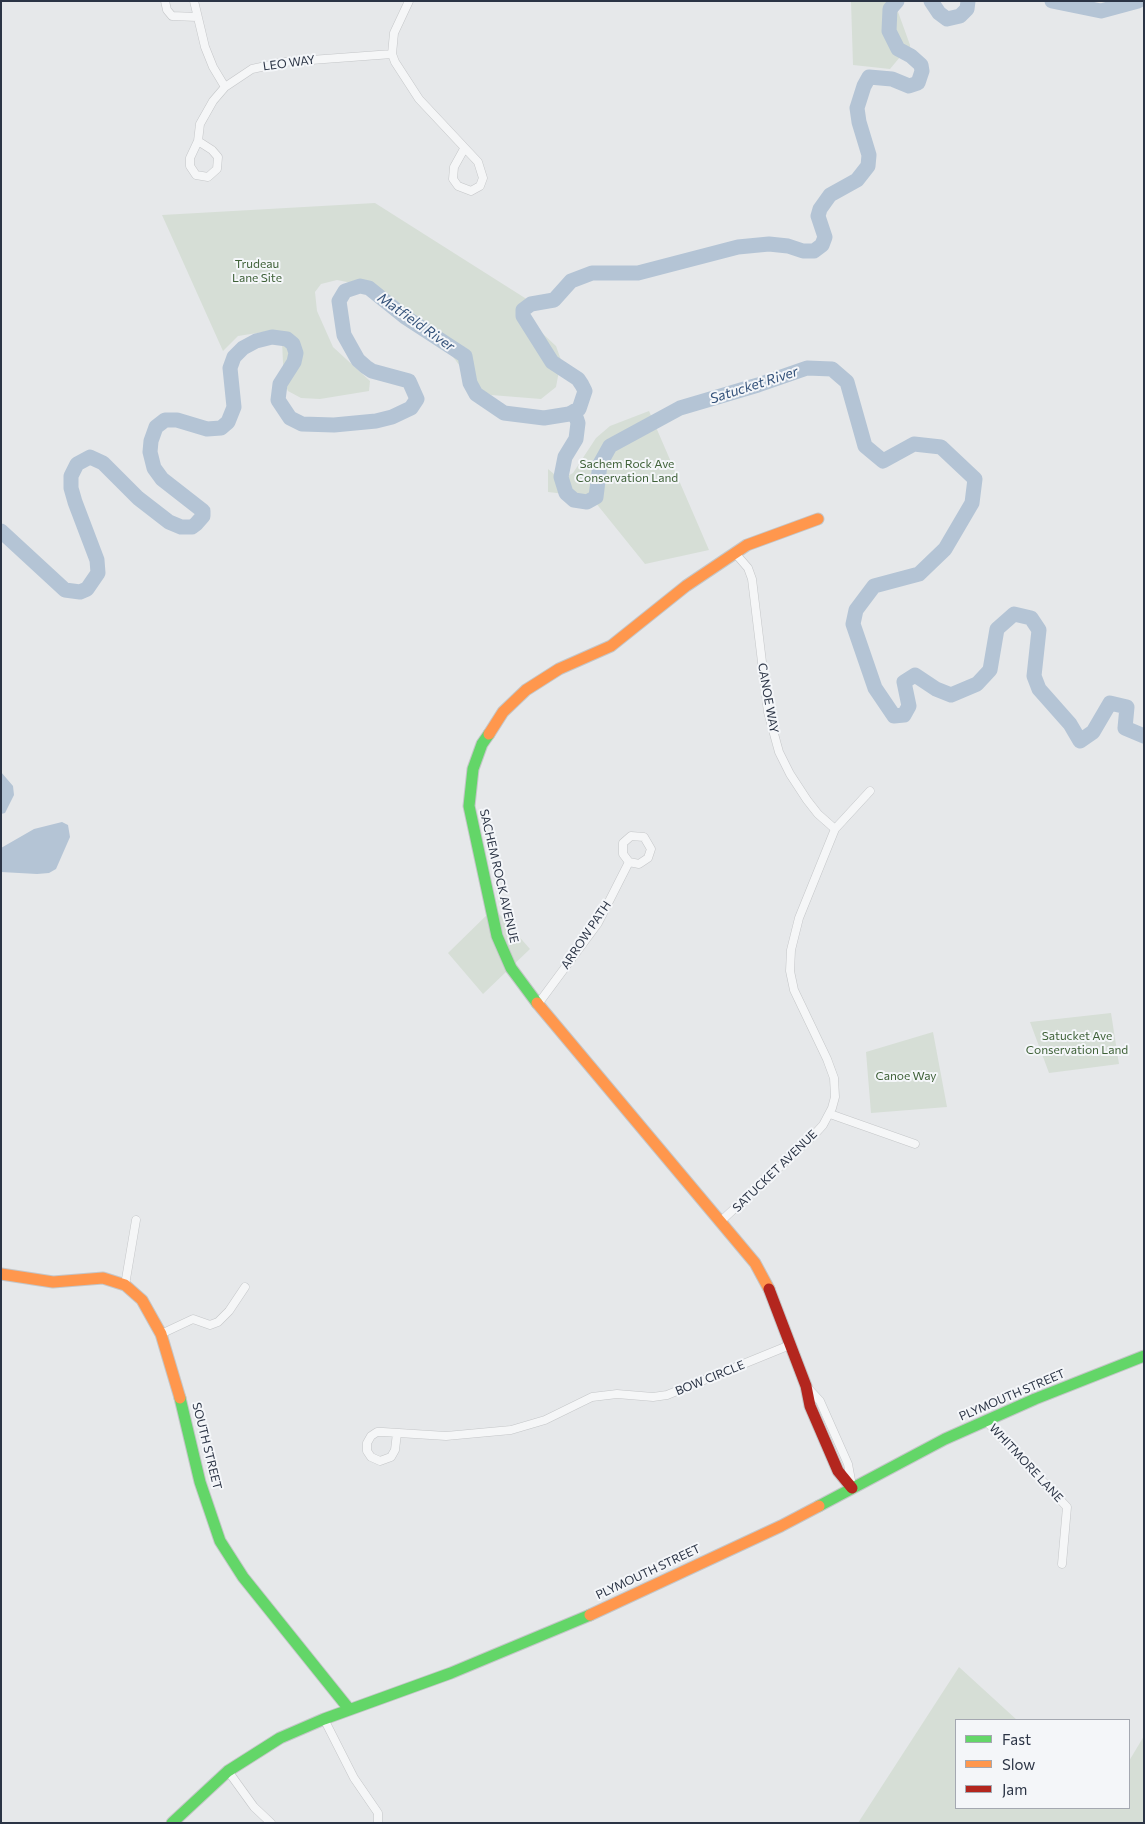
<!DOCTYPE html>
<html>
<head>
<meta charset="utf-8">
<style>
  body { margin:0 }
  #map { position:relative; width:1145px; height:1824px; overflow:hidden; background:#e6e8ea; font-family:Commissioner,sans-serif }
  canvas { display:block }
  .frame { position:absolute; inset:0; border:2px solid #2b3445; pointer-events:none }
  .legend { position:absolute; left:955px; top:1719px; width:175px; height:90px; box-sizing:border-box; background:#f4f6f9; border:1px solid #a4a8b1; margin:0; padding:6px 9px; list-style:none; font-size:15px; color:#2b3445 }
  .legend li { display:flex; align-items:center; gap:10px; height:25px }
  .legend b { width:25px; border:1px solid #a4a8b1 }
</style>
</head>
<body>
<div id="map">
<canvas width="1145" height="1824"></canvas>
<div class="frame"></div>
<ul class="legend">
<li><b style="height:6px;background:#63d668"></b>Fast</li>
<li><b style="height:6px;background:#ff974d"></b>Slow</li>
<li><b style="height:6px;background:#b3261e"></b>Jam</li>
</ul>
</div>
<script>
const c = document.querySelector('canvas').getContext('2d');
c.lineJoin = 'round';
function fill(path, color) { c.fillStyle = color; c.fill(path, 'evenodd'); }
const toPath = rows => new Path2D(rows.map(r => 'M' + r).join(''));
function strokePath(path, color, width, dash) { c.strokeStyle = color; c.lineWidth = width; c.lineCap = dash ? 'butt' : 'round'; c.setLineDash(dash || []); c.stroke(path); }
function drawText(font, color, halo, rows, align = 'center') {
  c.font = font + ' Commissioner,sans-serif'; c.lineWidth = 4; c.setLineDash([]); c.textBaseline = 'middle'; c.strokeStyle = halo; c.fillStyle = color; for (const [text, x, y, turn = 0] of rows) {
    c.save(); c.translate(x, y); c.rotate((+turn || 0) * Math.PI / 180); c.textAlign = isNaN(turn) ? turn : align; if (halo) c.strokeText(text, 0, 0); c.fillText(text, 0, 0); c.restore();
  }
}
fill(toPath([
  [851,1,897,1,897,9,910,45,910,52,900,57,890,69,853,65],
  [375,203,536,305,528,312,529,321,556,346,561,360,556,387,541,399,491,395,476,388,448,350,415,315,362,285,337,280,321,284,315,292,317,311,333,347,370,381,369,391,320,399,301,398,288,391,284,383,282,341,270,331,238,336,223,351,162,215],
  [649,411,709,550,645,564,591,497,548,492,548,469,554,474,566,477,573,473,596,438,610,426],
  [494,908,530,949,483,994,448,953],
  [1111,1013,1119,1064,1049,1073,1030,1022],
  [933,1032,947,1107,871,1113,866,1052],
  [959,1667,1017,1720,956,1720,956,1808,1129,1808,1129,1761,1144,1736,1144,1823,858,1823]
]), '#d6ded6');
fill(toPath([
  [1,772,13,786,14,795,5,813,1,814],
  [62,822,68,825,70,837,56,869,49,873,37,874,1,872,1,848,34,829]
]), '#b4c4d5');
strokePath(toPath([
  [931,1,939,13,947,19,960,16,967,9,968,1],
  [1052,1,1101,11,1138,1],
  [574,411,578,423,576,439,565,457,561,477,566,493,574,500,587,502,596,497,600,464,610,446,680,408,758,385,807,368,832,369,847,382,865,446,883,461,914,444,941,447,975,479,972,503,945,549,919,574,874,586,856,610,853,624,875,688,894,716,904,715,909,706,904,682,915,675,936,689,951,695,977,684,990,670,997,629,1014,614,1031,618,1039,630,1034,676,1039,689,1070,724,1080,741,1093,732,1110,703,1127,707,1125,728,1144,736],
  [1,531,65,590,80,592,87,589,98,573,97,560,75,502,71,488,71,476,77,464,90,457,103,463,138,498,169,522,181,527,192,527,196,524,203,516,203,511,162,479,154,468,150,452,151,441,156,427,165,420,177,420,207,429,221,428,228,422,234,407,230,368,234,357,243,348,256,341,272,337,287,339,293,344,296,353,294,362,280,384,278,400,290,418,302,424,334,425,376,421,392,417,411,408,417,399,409,381,372,371,366,367,358,360,344,335,339,301,345,291,360,286,369,288,405,317,465,356,470,383,476,394,504,413,544,418,569,414,579,409,585,391,582,385,578,379,552,362,523,316,523,310,531,304,554,300,571,281,592,273,638,273,738,247,769,244,788,246,803,251,814,251,822,245,825,237,818,216,820,209,830,195,857,180,868,166,869,155,859,122,857,108,864,86,869,77,892,79,909,86,918,83,922,71,921,65,911,56,898,49,889,31,890,9,897,1]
]), '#b4c4d5', 15);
const street = toPath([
  [165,1,167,10,172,16,197,17],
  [194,1,205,47,213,67,225,87],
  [409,1,394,33,392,54,395,62,419,99,478,162,483,178,480,186,471,191,458,186,453,179,454,167,464,149],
  [198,141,212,150,218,157,217,169,208,177,196,175,190,166,190,158,198,141,200,124,213,101,225,87,252,69,284,62,392,54],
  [735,553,748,568,752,579,768,712,779,752,790,774,807,800,818,814,835,829],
  [538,1004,598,923,629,862,639,864,648,858,651,849,644,837,631,836,623,843,623,854,629,862],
  [830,1114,915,1144],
  [721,1221,813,1136,823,1125,832,1108,835,1097,834,1078,827,1059,794,990,790,971,791,950,799,918,835,829,870,791],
  [125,1285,136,1220],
  [161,1334,193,1319,210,1325,218,1322,229,1311,245,1287],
  [807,1387,820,1401,848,1464,852,1486],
  [986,1421,1067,1507,1062,1564],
  [397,1433,395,1450,391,1457,380,1461,371,1457,367,1451,367,1443,371,1436,377,1432,383,1432,446,1436,511,1430,545,1420,592,1397,617,1394,653,1397,667,1395,790,1345],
  [324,1719,354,1778,378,1813,378,1823],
  [228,1771,254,1807,271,1823]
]);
const fast = toPath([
  [489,734,482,744,473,769,469,806,497,936,511,968,537,1003],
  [180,1398,200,1482,220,1541,243,1577,349,1709],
  [819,1506,945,1439,1035,1399,1144,1356],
  [172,1823,228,1771,280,1738,324,1719,451,1673,590,1615]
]);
const slow = toPath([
  [489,734,503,712,526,690,559,669,611,646,686,586,747,545,818,519],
  [537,1003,755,1263,769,1289],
  [1,1274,53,1282,103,1278,125,1285,142,1300,161,1334,180,1398],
  [590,1615,781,1526,819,1506]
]);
const jam = toPath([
  [769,1289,806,1386,810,1406,838,1471,852,1488]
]);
strokePath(street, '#c4c6c8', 9);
strokePath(fast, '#c4c6c8', 13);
strokePath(slow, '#c4c6c8', 13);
strokePath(jam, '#c4c6c8', 13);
strokePath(street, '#f5f6f7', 8);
strokePath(fast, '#63d668', 11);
strokePath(slow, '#ff974d', 11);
strokePath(jam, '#b3261e', 11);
drawText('12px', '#2b3445', '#f4f6f9', [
  ["LEO WAY",289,63,-8],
  ["CANOE WAY",768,698,80],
  ["SACHEM ROCK AVENUE",499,876,77],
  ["ARROW PATH",586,935,-56],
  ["SATUCKET AVENUE",775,1171,-44],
  ["BOW CIRCLE",710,1378,-22],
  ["PLYMOUTH STREET",1012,1395,-23],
  ["SOUTH STREET",207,1446,76],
  ["WHITMORE LANE",1026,1463,47],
  ["PLYMOUTH STREET",648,1572,-25]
]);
drawText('12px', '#3f6138', '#f4f6f9', [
  ["Trudeau",257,264],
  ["Lane Site",257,278],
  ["Sachem Rock Ave",627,464],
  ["Conservation Land",627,478],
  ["Satucket Ave",1077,1036],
  ["Conservation Land",1077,1050],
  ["Canoe Way",906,1076]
]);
drawText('italic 14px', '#34527a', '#f4f6f9', [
  ["Matfield River",416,322,35],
  ["Satucket River",754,385,-18]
]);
</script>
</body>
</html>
